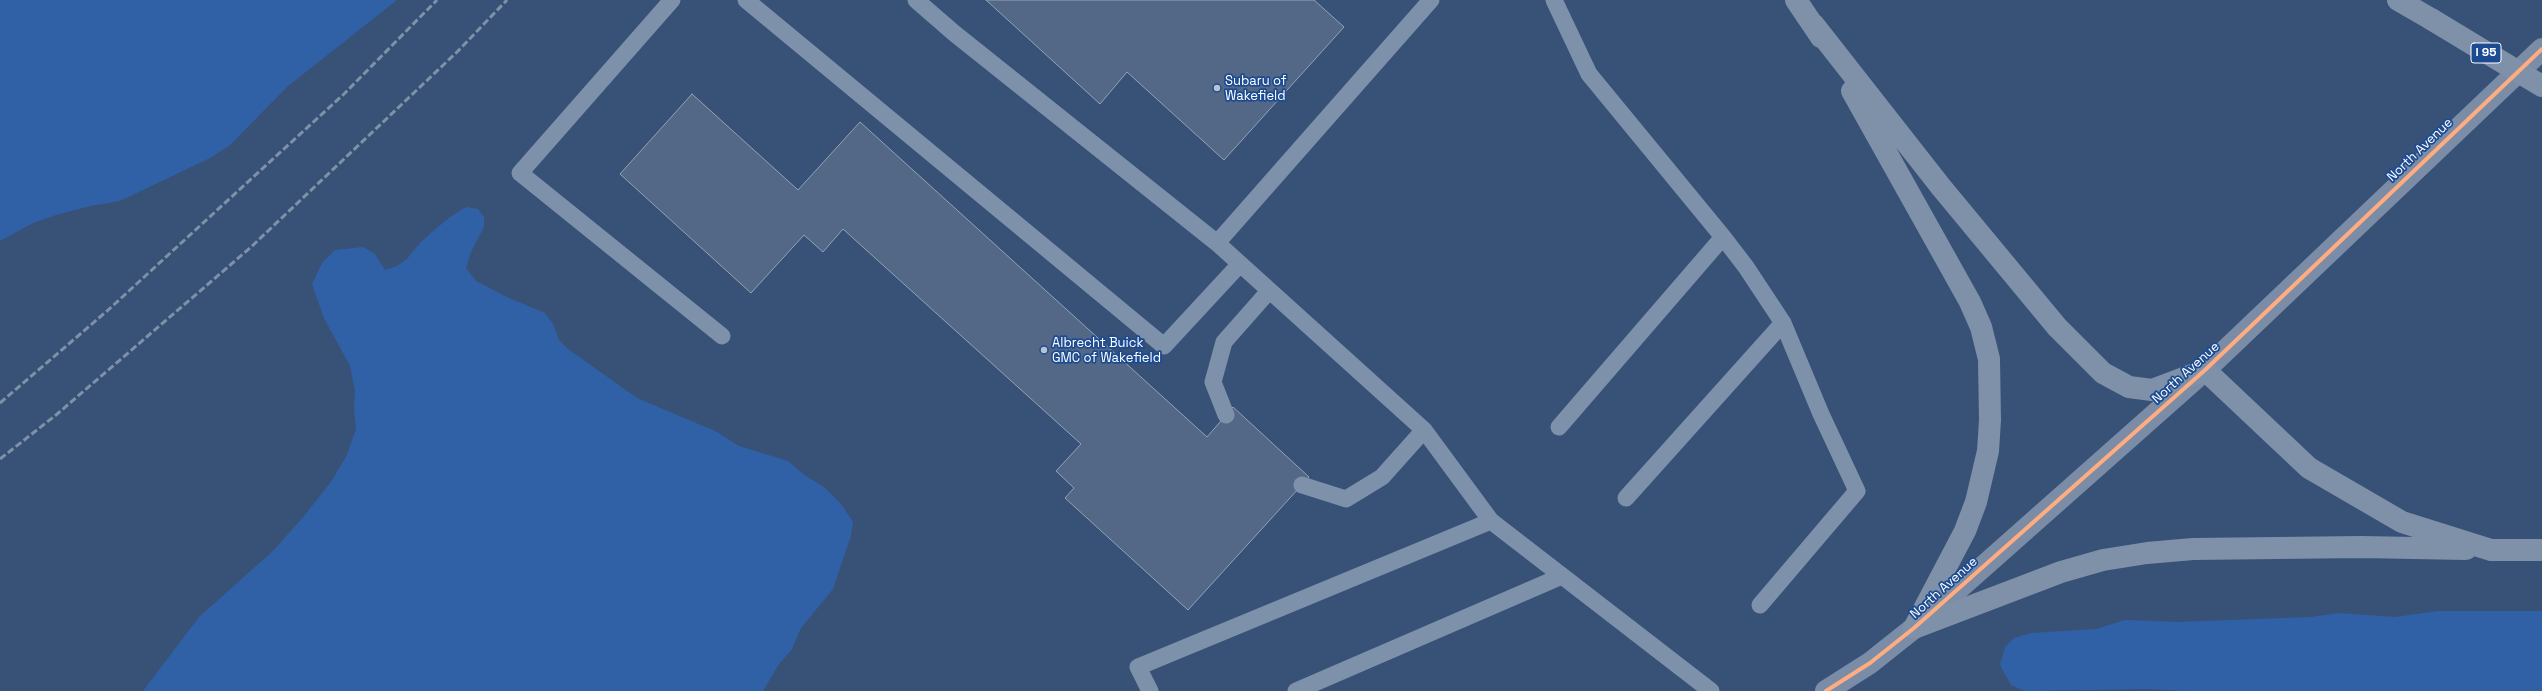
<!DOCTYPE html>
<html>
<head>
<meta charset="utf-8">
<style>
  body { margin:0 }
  canvas { display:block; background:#375177 }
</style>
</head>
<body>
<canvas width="2542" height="691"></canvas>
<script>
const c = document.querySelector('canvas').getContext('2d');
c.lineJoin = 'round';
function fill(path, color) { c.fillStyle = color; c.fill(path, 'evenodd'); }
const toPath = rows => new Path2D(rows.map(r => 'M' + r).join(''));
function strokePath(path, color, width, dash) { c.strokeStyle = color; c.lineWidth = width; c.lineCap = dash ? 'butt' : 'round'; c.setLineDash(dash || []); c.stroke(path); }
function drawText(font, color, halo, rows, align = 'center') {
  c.font = font + ' "Space Grotesk",sans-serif'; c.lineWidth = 3.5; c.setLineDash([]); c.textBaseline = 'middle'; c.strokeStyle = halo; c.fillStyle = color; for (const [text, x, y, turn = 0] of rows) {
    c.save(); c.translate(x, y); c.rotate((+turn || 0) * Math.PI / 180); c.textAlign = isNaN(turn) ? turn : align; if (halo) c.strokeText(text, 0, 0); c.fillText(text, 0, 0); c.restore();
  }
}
fill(toPath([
  [0,0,397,0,288,86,230,145,210,158,120,201,90,206,56,215,33,223,0,241],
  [466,207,478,209,484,217,484,227,471,252,466,268,476,281,509,298,545,313,553,324,559,340,568,349,637,398,715,431,739,446,788,461,806,476,824,487,841,504,853,522,851,536,833,589,801,628,792,649,779,664,763,691,143,691,199,617,273,551,304,516,331,482,347,455,356,429,354,408,355,391,350,366,324,318,312,284,322,263,335,250,363,247,375,254,385,270,397,266,406,260,420,243,432,232,450,217],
  [2438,611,2542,611,2542,691,2187,691,2148,689,2025,691,2011,685,2000,665,2005,647,2014,638,2031,633,2096,629,2125,620,2178,622,2311,617,2338,613,2395,617]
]), '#3061a7');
const building = toPath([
  [986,0,1314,0,1344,27,1224,160,1127,72,1100,104,986,0],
  [692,94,798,190,860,122,1207,437,1233,407,1309,477,1188,610,1065,498,1074,488,1056,471,1081,444,843,229,823,252,804,235,751,293,620,174,692,94]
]);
fill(building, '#536886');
strokePath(building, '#94a2b8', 1);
strokePath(toPath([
  [672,0,520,173,722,336],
  [746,0,1164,346,1240,264],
  [916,0,954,33,1217,243,1424,430,1491,521,1711,691],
  [1554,0,1589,74,1723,237,1746,267,1783,323,1821,414,1857,491,1760,605],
  [1217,243,1431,0],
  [1226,415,1213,382,1224,342,1269,291],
  [1559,427,1723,237],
  [1302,485,1346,499,1382,477,1424,430],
  [1626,498,1783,323],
  [1150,691,1138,667,1491,521],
  [1296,691,1562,576]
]), '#7e91aa', 17);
strokePath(toPath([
  [1826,691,1870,663,1914,628,2205,370,2542,49]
]), '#7a8ca6', 22);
strokePath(toPath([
  [1796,0,1821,37],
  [2398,0,2431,19],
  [1814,25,1941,187,2057,327,2103,373,2129,387,2152,390,2205,370,2309,468,2402,522,2491,550,2542,550],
  [1852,91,1970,302,1981,327,1989,359,1990,420,1988,451,1976,502,1965,531,1914,628],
  [1914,628,2061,572,2103,560,2147,553,2193,549,2362,547,2466,549]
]), '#7f91a9', 22);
strokePath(toPath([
  [0,403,107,311,344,94,437,0],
  [0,459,56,415,250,248,457,52,507,0]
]), '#7f91a9', 3, [7, 3]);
strokePath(toPath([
  [2431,19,2542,86]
]), '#7f91a9', 22);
strokePath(toPath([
  [1826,691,1870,663,1914,628,2205,370,2542,49]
]), '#ffac80', 4);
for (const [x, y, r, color] of [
  [1217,88,4,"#b9c2cf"],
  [1044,350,4,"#b9c2cf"]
]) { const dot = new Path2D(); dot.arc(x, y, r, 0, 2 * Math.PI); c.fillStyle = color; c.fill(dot); strokePath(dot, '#1c4b92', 1.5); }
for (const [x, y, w] of [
  [2486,53,30]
]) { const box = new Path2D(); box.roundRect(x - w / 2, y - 10, w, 20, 3); c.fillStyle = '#1c4b92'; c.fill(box); strokePath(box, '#fff', 1); }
drawText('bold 12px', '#fff', null, [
  ["I 95",2486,53]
]);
drawText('13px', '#fff', '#1c4b92', [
  ["Subaru of",1225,81],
  ["Wakefield",1225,96],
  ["Albrecht Buick",1052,343],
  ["GMC of Wakefield",1052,358]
], 'left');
drawText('13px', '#fff', '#1c4b92', [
  ["North Avenue",2420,150,-44],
  ["North Avenue",2186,373,-42],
  ["North Avenue",1944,588,-42]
]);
</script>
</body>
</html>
